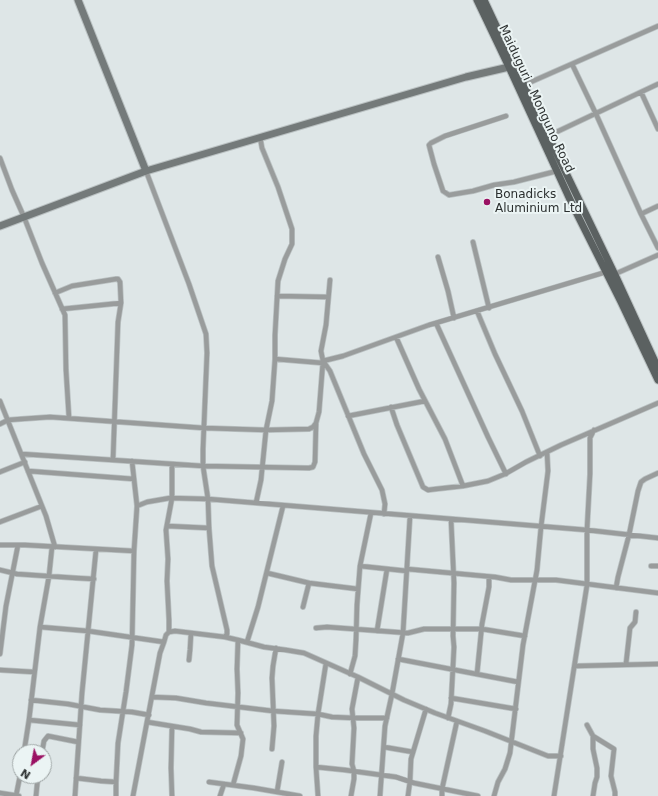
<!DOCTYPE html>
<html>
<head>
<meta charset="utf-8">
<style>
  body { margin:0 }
  #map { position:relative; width:658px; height:796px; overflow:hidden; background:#dee6e7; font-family:"DejaVu Sans",sans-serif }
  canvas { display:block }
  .north { position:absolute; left:12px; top:744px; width:40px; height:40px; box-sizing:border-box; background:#ebf4f4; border:1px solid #9ea5a5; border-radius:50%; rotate:212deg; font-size:11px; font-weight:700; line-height:16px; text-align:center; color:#2b2f2f }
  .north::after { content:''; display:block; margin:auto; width:14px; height:18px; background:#9a1163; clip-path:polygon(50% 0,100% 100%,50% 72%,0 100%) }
</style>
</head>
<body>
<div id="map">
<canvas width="658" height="796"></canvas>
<div class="north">N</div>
</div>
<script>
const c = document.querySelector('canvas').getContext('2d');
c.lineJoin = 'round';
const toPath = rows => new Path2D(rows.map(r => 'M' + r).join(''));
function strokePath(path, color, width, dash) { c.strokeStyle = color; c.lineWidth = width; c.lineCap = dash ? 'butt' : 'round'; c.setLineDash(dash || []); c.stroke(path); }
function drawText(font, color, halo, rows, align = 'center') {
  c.font = font + ' "DejaVu Sans",sans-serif'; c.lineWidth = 4; c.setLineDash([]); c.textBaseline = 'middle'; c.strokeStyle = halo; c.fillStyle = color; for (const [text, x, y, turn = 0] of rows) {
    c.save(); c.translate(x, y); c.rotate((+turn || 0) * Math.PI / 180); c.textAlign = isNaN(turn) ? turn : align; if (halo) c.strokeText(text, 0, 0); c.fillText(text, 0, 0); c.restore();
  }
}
const street = toPath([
  [572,64,596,114,641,214,658,248],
  [524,85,658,26],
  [641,92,658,129],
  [506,116,445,136,431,143,429,145,430,149,434,164,443,191,449,195,473,191,494,185,514,182,557,171],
  [548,136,658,84],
  [0,158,12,190,24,217,42,263,65,315,66,370,69,418],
  [146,171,189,284,206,334,207,353,203,449,203,466,208,499,209,528,212,566,227,630,227,634,225,637],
  [641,214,658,206],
  [473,242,489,308],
  [438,257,448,291,454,318],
  [615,274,658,255],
  [55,293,72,286,116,279,118,279,120,282,121,303,118,322,113,460],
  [277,296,328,297],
  [62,309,121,303],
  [477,311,495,354,522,411,540,456],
  [436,323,488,437,506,474],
  [396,337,419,389,445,439,463,486],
  [275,359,323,363],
  [323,361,343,356,429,325,606,272],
  [323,361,330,371,364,454,382,490,385,504,384,514],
  [0,401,46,516,55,547],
  [391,407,397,425,423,487,428,490,436,489,463,486,488,481,505,474,526,462,561,445,658,403],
  [348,416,425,401],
  [0,424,8,420,21,419,50,417,204,428,266,430,309,429,313,427,316,423,319,412,323,361,321,351,326,325,330,280],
  [22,454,203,466,309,468,313,467,315,462,316,424],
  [28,471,134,479],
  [0,472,25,462],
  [256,503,261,480,266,430,272,401,275,359,275,335,278,281,285,259,292,244,292,229,278,187,262,148,260,137],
  [137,506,147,502,170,498,208,499,587,530,658,538],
  [0,522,42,506],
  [167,526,209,528],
  [0,545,25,545,134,551],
  [360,566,407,571],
  [651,566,658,566],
  [407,569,495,577,511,580,556,580,658,593],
  [0,570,17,574,76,578,94,579],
  [267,573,309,583,358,589],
  [616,588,618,577,629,535,638,491,641,482,645,479,658,473],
  [303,607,309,583],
  [40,627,88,631,164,642],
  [316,628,327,627,408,633,424,629,482,629,525,636],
  [377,631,387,569],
  [169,632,175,631,225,637,238,640,264,647,286,650,304,653,358,677,404,700,435,713,485,731,548,756,561,756],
  [247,642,258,607,283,506],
  [0,654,6,606,18,545],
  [398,659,518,682],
  [189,660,190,650,191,633],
  [626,664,630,628,635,622,636,612],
  [575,666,658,664],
  [0,670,34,672],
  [350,674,355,656,356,640,357,605,360,566,371,513],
  [477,674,482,624,489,587,489,577],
  [152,697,176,698,206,703,273,711,318,714,332,717,354,718,387,718],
  [451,698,516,709],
  [31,700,68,704,100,710,132,712,149,715],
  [448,718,451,704,454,647,453,636,454,583,451,519],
  [29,720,80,725],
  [147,722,190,729,201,732,241,733],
  [587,725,593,736,614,749,611,776,615,792,615,796],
  [172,727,171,768,172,796],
  [593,736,593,749,597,768,597,777,595,783,593,796],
  [384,747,413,752],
  [272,749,274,726,272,678,273,666,276,648],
  [24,752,29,720,40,627,49,576,52,547],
  [42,752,44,741,48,736,78,742],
  [316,767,345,770,396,777,414,783,478,796],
  [76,778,101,781,116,782],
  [209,782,254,788,300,796],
  [233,785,241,756,243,739,237,725,238,693,237,669,238,640],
  [277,792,282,762],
  [0,793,19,796],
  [16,796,20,776],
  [36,796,38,776],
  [75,796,82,693,96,550],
  [116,796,116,783,118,743,126,692,132,645,134,551,137,506,132,461],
  [133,796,160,653,164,642,166,635,169,632,169,620,167,581,168,559,166,530,172,498,172,464],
  [220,796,224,784],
  [318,796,316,767,316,736,318,714,326,663],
  [351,796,354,779,354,771,352,764,354,728,352,709,358,677],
  [380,796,385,726,392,694,403,633,410,516],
  [408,796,410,781,411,759,426,709],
  [442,796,442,789,457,721],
  [494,796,498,782,505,769,510,753,523,645,537,570,541,527,548,471,547,452],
  [554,796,587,585,587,530,590,474,590,438,594,430]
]);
const secondary = toPath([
  [78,0,146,171],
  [0,226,146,171,466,77,509,67]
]);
const primary = toPath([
  [477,0,509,67,573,206,621,302,658,380],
  [484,0,540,119,617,279,658,368]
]);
strokePath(street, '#bac1c2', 6);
strokePath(secondary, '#bac1c2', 9);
strokePath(primary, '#bac1c2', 9);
strokePath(street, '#999c9c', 4.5);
strokePath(secondary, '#747a7a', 7);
strokePath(primary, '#5b6161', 7);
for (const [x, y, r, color] of [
  [487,202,4,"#9a1163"]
]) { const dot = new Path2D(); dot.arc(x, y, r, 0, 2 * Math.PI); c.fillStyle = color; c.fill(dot); strokePath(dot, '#ebf4f4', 1.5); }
drawText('12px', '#2b2f2f', '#ebf4f4', [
  ["Maiduguri - Monguno Road",536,99,65]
]);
drawText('12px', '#2b2f2f', '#ebf4f4', [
  ["Bonadicks",495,195],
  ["Aluminium Ltd",495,209]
], 'left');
</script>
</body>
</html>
